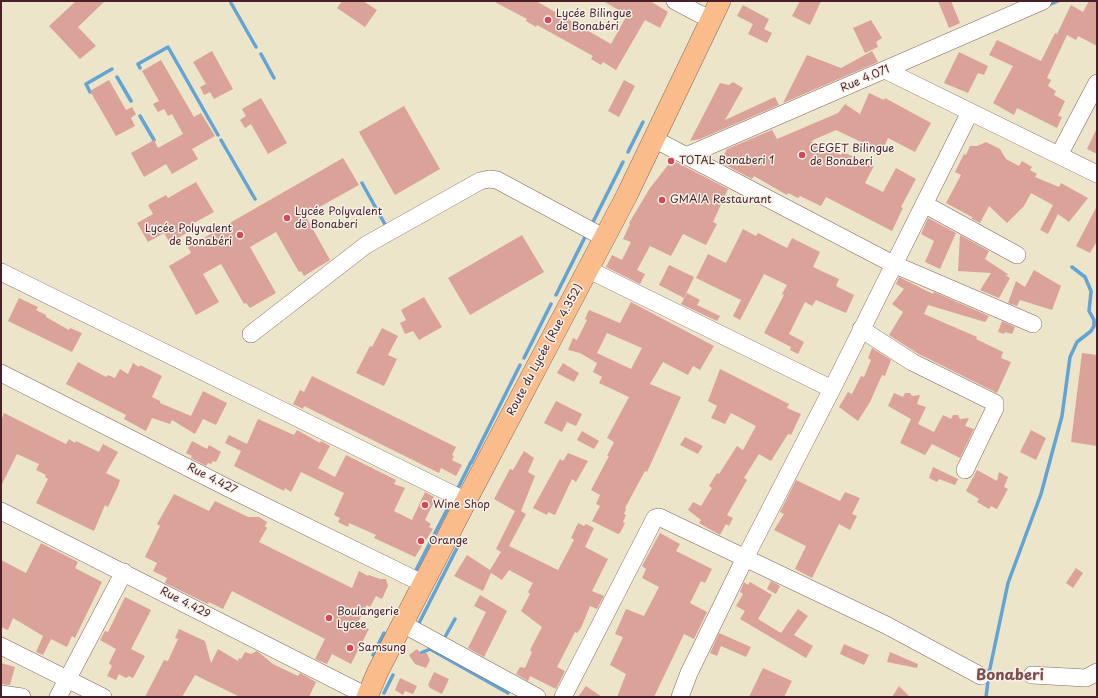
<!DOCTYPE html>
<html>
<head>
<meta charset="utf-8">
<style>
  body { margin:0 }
  #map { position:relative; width:1098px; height:698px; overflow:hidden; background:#ede5c9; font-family:"Playpen Sans",sans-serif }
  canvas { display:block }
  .frame { position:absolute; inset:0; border:2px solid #4a1f2b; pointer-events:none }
</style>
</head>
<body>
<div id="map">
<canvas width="1098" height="698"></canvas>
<div class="frame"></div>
</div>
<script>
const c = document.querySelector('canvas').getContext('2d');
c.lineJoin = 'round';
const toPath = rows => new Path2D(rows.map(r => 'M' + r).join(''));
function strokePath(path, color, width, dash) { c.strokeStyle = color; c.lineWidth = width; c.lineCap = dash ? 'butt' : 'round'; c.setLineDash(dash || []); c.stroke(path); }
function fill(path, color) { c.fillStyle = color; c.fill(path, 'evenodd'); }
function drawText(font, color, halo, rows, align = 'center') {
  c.font = font + ' "Playpen Sans",sans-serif'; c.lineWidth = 3; c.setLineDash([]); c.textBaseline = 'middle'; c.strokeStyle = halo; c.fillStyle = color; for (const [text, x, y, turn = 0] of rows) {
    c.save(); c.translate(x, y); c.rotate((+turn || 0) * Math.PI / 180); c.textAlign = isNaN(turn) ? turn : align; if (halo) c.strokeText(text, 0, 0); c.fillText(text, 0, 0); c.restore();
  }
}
strokePath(toPath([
  [231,3,256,47],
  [1046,6,1058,1],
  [261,54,274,78],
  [140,68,138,64,168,47,218,135],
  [117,77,131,101],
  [90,92,86,84,112,69],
  [140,116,154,140],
  [221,140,255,199],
  [628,152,643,122],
  [362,183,387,228],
  [591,226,623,162],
  [1072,267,1085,277,1091,291],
  [556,295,587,233],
  [524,358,551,304],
  [471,463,520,365],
  [457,490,471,462],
  [414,574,452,500],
  [418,625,461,540],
  [445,637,455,619],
  [421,653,430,649,508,693],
  [373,655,384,633],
  [384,693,393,675],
  [986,697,989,673,1008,583,1041,494,1062,416,1070,357,1077,342,1091,331,1094,326,1094,320,1089,311,1091,292]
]), '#62a4d6', 3.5);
fill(toPath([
  [76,1,105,1,78,27,96,46,80,59,49,26],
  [342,1,363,1,377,10,365,27,337,8],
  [493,1,536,1,611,44,627,15,603,1,650,1,668,12,660,28,645,20,616,70,603,62,601,65,591,59,593,56,537,25,536,27,526,21,527,19],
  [800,1,821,1,810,25,792,16],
  [938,1,951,1,960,23,949,28],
  [1089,1,1097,1,1097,46,1078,36,1076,40,1067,35,1047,78,1051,80,1048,86,1056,91,1054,95,1065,101,1058,116,1062,117,1057,128,1017,108,1014,115,993,103,1013,66,989,55,997,40,1041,61,1055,33,1057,34,1071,5,1083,12],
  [743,5,769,19,764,29,772,33,767,43,748,34,753,24,737,16],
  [871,20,882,38,876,42,878,47,865,53,853,28],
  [212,51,233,89,214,99,210,92,204,95,200,87,206,84,193,62],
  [872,51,878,62,783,103,807,55,841,68],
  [959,52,988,66,984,75,978,73,968,93,944,83],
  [161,60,194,117,201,113,215,136,192,149,198,159,172,174,166,164,144,177,131,153,154,140,158,148,183,134,172,114,168,116,164,109,158,112,153,104,159,101,142,71],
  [109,80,126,110,132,107,136,114,131,118,135,126,116,136,90,91],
  [624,80,635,86,619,117,608,111],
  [733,82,743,88,725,120,775,97,779,105,700,139,690,141,720,83,729,85],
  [869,93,884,100,885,98,931,123,915,152,888,138,882,152,836,130,811,141,841,155,843,152,874,166,865,183,883,192,896,168,916,179,901,207,903,208,892,231,826,197,821,206,800,196,798,198,788,193,787,195,754,176,752,179,720,162,727,149,772,130,777,139,838,113,845,104,860,114],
  [261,98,287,143,268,154,251,124,245,128,240,120,246,116,242,109],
  [404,106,440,169,395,195,359,132],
  [1097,128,1097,154,1087,149],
  [986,142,1000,149,1006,159,1019,166,1022,161,1032,167,1030,170,1037,174,1035,177,1059,187,1061,183,1088,198,1069,222,1058,214,1048,234,1040,230,1053,205,1031,193,1024,206,1007,223,989,206,980,223,972,219,972,217,946,203,961,175,955,172,964,154,966,155,970,146,977,146],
  [343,158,359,185,305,215,330,260,304,276,301,271,299,272,276,232,250,247,276,293,250,308,246,303,244,304,221,264,203,274,219,302,196,315,169,266,191,253,188,247],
  [672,160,728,189,713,222,717,224,706,245,683,234,671,256,650,246,637,270,645,274,640,284,606,267,612,255,622,260,631,242,623,239,630,224,629,223,650,188],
  [196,182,214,212,185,228,188,232,170,243,164,233,148,242,137,223,153,214,148,205,166,195,168,198],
  [1097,206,1097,241,1090,253,1076,246],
  [928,218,956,233,940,269,925,262,934,241,921,234],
  [743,229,756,236,758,233,787,248,792,238,820,252,813,267,839,279,836,286,854,295,846,313,816,300,812,306,805,302,789,334,804,342,798,354,790,350,791,347,764,333,784,295,782,294,787,285,764,274,740,320,733,316,741,300,696,278,708,254,726,263],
  [522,235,544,272,470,315,448,278],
  [960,235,989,251,985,259,1009,275,1005,275,1010,278,999,298,980,290,991,273,958,271],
  [669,265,694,277,684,298,659,285],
  [1034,270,1061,286,1052,310,1020,300,1017,306,1008,303,1016,281,1025,287],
  [899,277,933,294,934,292,989,316,985,322,928,305,924,314,977,337,976,339,1003,352,1001,358,1011,362,997,393,917,353,889,335,903,312,892,304,904,289,896,284],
  [687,293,700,300,697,305,720,316,717,321,681,304],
  [424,297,442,327,419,340,413,331,405,334,400,323,406,320,401,310],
  [19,298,38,307,36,310,46,315,46,317,69,330,70,328,82,333,72,352,8,321],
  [631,302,714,346,700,370,693,366,688,375,663,362,650,384,681,397,647,472,645,471,625,508,626,509,624,514,626,515,623,522,625,523,620,533,618,534,592,521,600,506,596,504,600,495,591,490,609,456,607,456,614,442,607,438,629,397,599,383,602,377,593,372,597,363,580,353,568,350,573,338,577,340,587,320,585,319,589,310,620,323],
  [607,333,642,348,631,369,597,353],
  [1002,321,1015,327,1012,334,1005,332,1004,334,998,332],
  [382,328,398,336,388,355,397,359,384,386,356,373,370,346,372,347],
  [872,348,891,360,885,376,882,375,870,402,858,421,839,407,848,392,852,394,861,376,864,377,871,360,868,358],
  [1082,353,1097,355,1097,446,1071,442],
  [78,362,106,377,108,375,115,378,120,369,128,374,133,363,139,367,140,365,162,376,152,397,160,401,160,403,191,416,203,391,227,403,216,425,203,419,195,434,172,420,170,424,152,418,146,431,124,419,126,415,66,384],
  [563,363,579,373,574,382,557,373],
  [720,369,789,404,787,408,801,414,791,435,788,434,771,461,759,454,744,478,747,480,727,515,733,518,729,526,726,524,720,535,699,523,701,520,688,510,693,502,701,506,712,488,709,486,717,473,719,474,737,446,743,450,756,426,731,413,725,424,711,418,717,406,708,401],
  [312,376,456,447,452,455,454,456,452,460,462,465,456,476,441,468,439,473,304,406,303,409,293,404,300,390,304,392],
  [894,393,903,397,905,393,910,393,912,396,920,395,917,404,926,407,918,424,934,432,943,415,951,419,953,415,958,415,960,419,969,418,965,426,974,429,960,458,932,444,925,455,900,443,911,419,888,406],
  [556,401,582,414,576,426,567,422,562,432,544,423],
  [4,413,66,444,69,439,75,443,76,441,99,452,103,444,118,452,106,473,120,480,118,486,108,507,105,505,94,531,36,503,48,479,45,477,46,475,36,470,39,464,17,454,1,486,1,421],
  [258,419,294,435,297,430,320,443,321,441,330,446,318,468,335,477,346,455,396,480,394,484,405,488,394,511,412,520,425,492,434,497,432,501,434,502,425,520,431,524,429,527,433,529,415,557,374,538,376,535,349,523,348,527,338,522,340,518,334,515,344,493,301,472,291,492,285,488,284,491,234,466,241,451,225,443,229,435,247,444],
  [1031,430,1046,438,1036,460,1020,452],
  [582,431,599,441,594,449,577,440],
  [685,437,703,446,698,454,680,445],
  [192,441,207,449,209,445,221,452,216,462,213,461,211,464,208,463,206,466,191,458,192,456,186,453],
  [524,451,534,458,528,472,535,476,521,511,526,514,509,546,558,570,574,540,571,538,578,523,584,526,586,524,594,528,585,547,608,559,592,591,604,596,597,609,590,606,581,628,577,633,575,632,557,667,565,671,556,689,530,676,528,681,516,674,520,667,525,668,532,652,530,650,542,627,521,611,530,594,528,592,533,583,509,570,502,580,491,573,483,591,454,576,467,555,490,570,501,552,496,549,515,511,494,499,510,469,513,470],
  [568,453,588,461,576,482,572,479,555,515,548,512,547,515,533,508,560,459,563,461],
  [933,467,958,479,955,485,939,479,937,482,929,478],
  [977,470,997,481,999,472,1008,477,1004,487,1008,489,997,509,991,506,989,509,977,502,979,499,966,491],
  [796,480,840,501,845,492,860,498,852,514,857,516,850,530,839,524,812,578,795,569,806,546,774,530,784,514,780,512],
  [174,494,209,511,215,501,248,517,259,517,267,522,265,526,267,528,259,542,352,588,359,571,368,576,369,575,380,579,386,579,388,586,382,599,376,596,370,607,367,605,357,624,369,629,351,664,332,654,327,664,315,659,325,639,232,591,223,609,209,602,208,604,165,583,167,578,153,571,157,563,145,557,160,526,157,524],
  [660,533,680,544,676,551,712,569,705,583,701,581,690,603,707,612,694,639,684,634,654,697,617,697,626,674,610,665,623,637,615,634,626,609,644,616,659,587,642,578,646,569,642,566],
  [41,543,78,562,75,568,102,582,75,638,72,636,67,647,51,639,43,655,36,652,43,636,13,618,8,630,1,627,1,560,26,573],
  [1076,568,1083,573,1073,588,1066,583],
  [771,581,780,586,776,594,767,589],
  [744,582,748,585,750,582,772,595,758,619,781,633,798,609,808,616,794,635,813,646,806,658,740,619,745,611,736,606,743,594,740,592],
  [480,595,507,611,484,657,468,648,486,612,474,606],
  [125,597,151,610,131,649,145,656,133,678,129,676,126,678,119,674,116,680,107,676,112,666,109,663,116,649,100,640,105,631,108,632],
  [179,629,205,641,211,663,218,649,238,661,239,658,241,659,245,652,251,654,257,651,273,664,298,676,300,673,316,682,309,697,240,697,195,675,182,697,145,697,164,660,168,661,178,639,175,638],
  [719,633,751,647,746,657,721,646,717,656,710,653],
  [844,644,869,655,864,665,840,654],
  [417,649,422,655,426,652,430,660,426,668,415,664,409,655],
  [890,652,918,664,917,668,887,662],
  [1,663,15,667,10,685,1,684],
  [763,668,792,681,784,697,749,697],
  [434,672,449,679,442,694,430,688,428,685],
  [400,678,417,686,413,694,405,691,403,695,395,690],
  [586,686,602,697,578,697],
  [899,686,910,697,892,697]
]), '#daa298');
const minor = toPath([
  [675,1,711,20],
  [885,70,1097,174],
  [654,139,893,264,1033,324],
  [1059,155,1097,83],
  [686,156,1043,1],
  [924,204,1017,255],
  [587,269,832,389],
  [1,272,466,501],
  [861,329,912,362,995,403,995,408,965,470],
  [251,334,366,245,480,181,489,179,497,180,603,237],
  [1,373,232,490,424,584],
  [1,511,367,696],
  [403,624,537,697],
  [1,646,103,697],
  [1032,675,1086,678,1097,672],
  [1,694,22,697],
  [58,697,124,572],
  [563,697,655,518,659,517,886,625,981,676],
  [680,697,689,673,745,558,832,389,970,112]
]);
const major = toPath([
  [367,697,378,671,466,501,627,195,720,1]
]);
strokePath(minor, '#836462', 18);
strokePath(major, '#836462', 22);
strokePath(minor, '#fff', 17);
strokePath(major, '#fabc8b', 21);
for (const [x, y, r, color] of [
  [548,20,4,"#d1495b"],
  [802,155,4,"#d1495b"],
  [671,161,4,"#d1495b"],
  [662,200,4,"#d1495b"],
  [287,218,4,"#d1495b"],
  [240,235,4,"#d1495b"],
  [425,505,4,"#d1495b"],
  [421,541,4,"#d1495b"],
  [329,618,4,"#d1495b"],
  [350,648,4,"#d1495b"]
]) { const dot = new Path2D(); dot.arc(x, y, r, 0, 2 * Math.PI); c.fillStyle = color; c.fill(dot); strokePath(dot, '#f7f3e8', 1.5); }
drawText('11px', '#4a1f2b', '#f7f3e8', [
  ["Lycée Bilingue",556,14],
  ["de Bonabéri",556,27],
  ["CEGET Bilingue",810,149],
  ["de Bonaberi",810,162],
  ["TOTAL Bonaberi 1",679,161],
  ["GMAIA Restaurant",670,200],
  ["Lycée Polyvalent",295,212],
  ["de Bonaberi",295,225],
  ["Lycée Polyvalent",232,229,"right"],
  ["de Bonabéri",232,242,"right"],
  ["Wine Shop",433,505],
  ["Orange",429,541],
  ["Boulangerie",337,612],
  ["Lycee",337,625],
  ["Samsung",358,648]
], 'left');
drawText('11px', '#4a1f2b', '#f7f3e8', [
  ["Rue 4.071",865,79,-23],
  ["Route du Lycée (Rue 4.352)",545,350,-62],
  ["Rue 4.427",212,479,27],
  ["Rue 4.429",185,603,27]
]);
drawText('bold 15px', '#7c4d51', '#f7f3e8', [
  ["Bonaberi",1010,676]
]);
</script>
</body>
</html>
